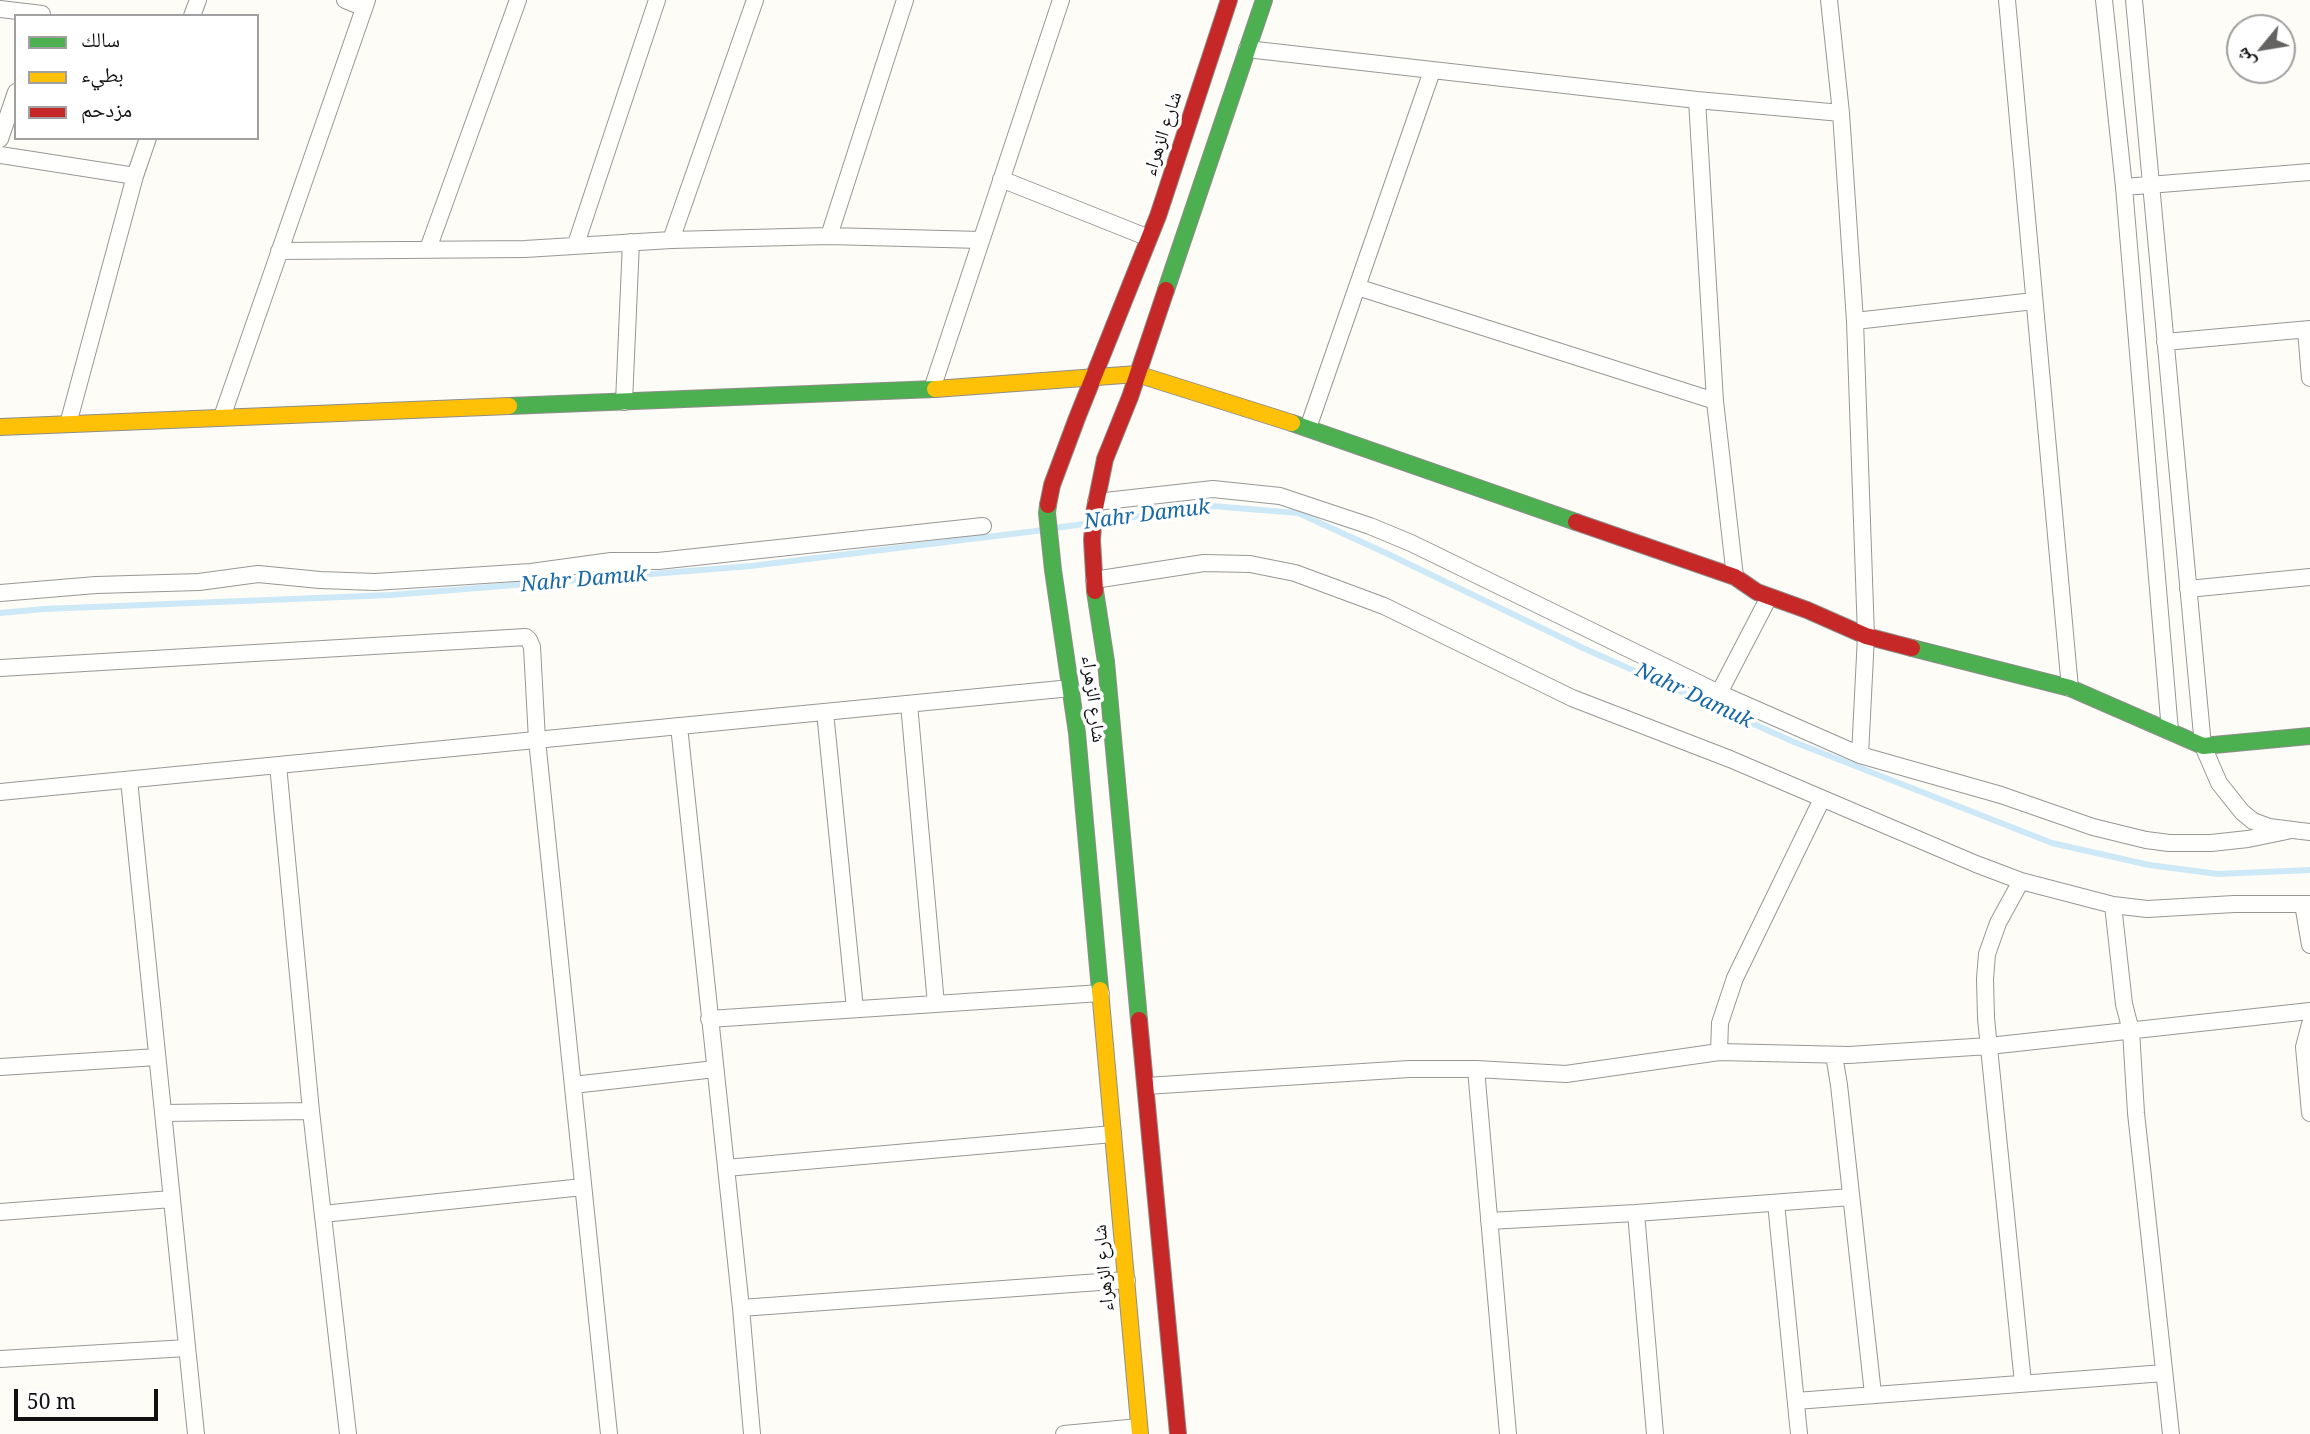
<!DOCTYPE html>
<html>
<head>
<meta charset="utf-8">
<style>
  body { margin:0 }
  #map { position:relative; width:2310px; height:1434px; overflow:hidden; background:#fdfcf7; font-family:"Noto Serif","Noto Naskh Arabic",serif }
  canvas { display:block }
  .legend { position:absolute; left:14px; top:14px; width:245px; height:126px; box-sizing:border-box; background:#fff; border:2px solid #a0a0a0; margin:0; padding:9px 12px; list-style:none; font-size:21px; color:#111 }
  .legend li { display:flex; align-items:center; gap:14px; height:35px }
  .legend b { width:35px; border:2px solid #a0a0a0 }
  .north { position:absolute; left:2226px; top:14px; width:70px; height:70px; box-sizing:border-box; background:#fff; border:2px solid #a0a0a0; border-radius:50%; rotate:240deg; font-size:19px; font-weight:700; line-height:28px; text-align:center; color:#111 }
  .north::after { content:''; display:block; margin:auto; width:24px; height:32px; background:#646362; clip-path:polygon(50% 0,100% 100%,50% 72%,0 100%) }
  .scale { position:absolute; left:14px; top:1389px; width:144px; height:32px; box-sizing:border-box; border:4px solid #111; border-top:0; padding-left:9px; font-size:21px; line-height:24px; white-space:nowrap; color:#111; -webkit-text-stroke:5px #fff; paint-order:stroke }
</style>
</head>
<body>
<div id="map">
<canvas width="2310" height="1434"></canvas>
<ul class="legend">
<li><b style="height:9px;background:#4caf50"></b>سالك</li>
<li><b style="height:9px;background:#ffc107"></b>بطيء</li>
<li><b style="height:9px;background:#c62828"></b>مزدحم</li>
</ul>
<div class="north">ش</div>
<div class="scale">50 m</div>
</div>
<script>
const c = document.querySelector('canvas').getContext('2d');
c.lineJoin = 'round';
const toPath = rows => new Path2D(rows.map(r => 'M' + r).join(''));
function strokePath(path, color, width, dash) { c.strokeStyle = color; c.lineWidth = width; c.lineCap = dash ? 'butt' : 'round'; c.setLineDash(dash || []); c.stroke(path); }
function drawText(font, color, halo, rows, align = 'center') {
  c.font = font + ' "Noto Serif","Noto Naskh Arabic",serif'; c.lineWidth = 7; c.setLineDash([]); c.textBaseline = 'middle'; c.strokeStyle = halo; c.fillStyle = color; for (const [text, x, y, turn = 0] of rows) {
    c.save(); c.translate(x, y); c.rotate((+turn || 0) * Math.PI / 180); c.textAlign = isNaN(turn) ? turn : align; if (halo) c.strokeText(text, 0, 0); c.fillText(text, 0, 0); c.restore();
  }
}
strokePath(toPath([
  [1055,528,1212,506,1298,513,1388,554,1583,648,1794,742,2052,843,2149,865,2218,874,2310,870],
  [0,613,44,609,391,595,751,566,1044,530]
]), '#cde8f7', 6);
const street = toPath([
  [345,0,364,8],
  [1829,0,1841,113,1855,321,1866,636,1860,755],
  [2007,0,2070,688],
  [2104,0,2124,187,2170,731],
  [2134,0,2203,746,2219,783,2242,812,2253,821,2269,827,2310,832],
  [0,9,42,14],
  [192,16,198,0],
  [1247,49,1697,100,1841,113],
  [1697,100,1715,401,1735,577],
  [0,139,16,92],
  [0,155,135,176],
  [1001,179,1149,238],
  [2124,187,2310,172],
  [829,236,905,0],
  [671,240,755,0],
  [576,244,657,0],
  [428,249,518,0],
  [279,251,525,249,671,240,829,236,981,240],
  [1357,287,1715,401],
  [1855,321,2034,301],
  [2306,330,2310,378],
  [2165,342,2310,329],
  [932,389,1061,0],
  [624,402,631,242],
  [222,417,367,0],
  [68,424,135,176,148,138],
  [1308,428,1432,71],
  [1096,502,1213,489,1280,496,1370,526,1411,543,1719,693,1860,755,2001,795,2093,827,2146,840,2169,843,2211,843,2248,839,2287,831],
  [1094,580,1204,563,1250,564,1295,573,1384,606,1572,698,1730,759,1976,864,2021,881,2113,905,2147,909,2234,904,2310,904],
  [2188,589,2310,577],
  [0,593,96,585,199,582,258,574,320,580,375,582,531,572,611,561,658,561,983,526],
  [0,668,526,637,529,640,532,647,537,740,609,1434],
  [1719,693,1769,597],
  [909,704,936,1004],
  [825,712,855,1009],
  [679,726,741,1308,752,1434],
  [278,765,311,1111,348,1434],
  [129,780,196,1434],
  [0,792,1071,688],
  [2021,881,1998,923,1987,954,1985,979,1986,1018,2023,1383],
  [2303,904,2310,945],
  [2113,905,2124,1004,2131,1031,2136,1113,2171,1434],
  [709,1019,1101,993],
  [2310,1024,2304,1047,2310,1113],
  [1719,1052,1720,1023,1735,978,1822,799],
  [1834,1055,1839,1085,1873,1394],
  [0,1067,157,1057],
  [1476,1069,1508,1434],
  [573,1085,715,1069],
  [1146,1086,1409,1069,1476,1069,1566,1074,1719,1052,1849,1055,1989,1046,2310,1011],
  [163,1113,311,1111],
  [726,1168,1113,1134],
  [1776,1203,1799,1434],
  [0,1212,172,1199],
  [1636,1213,1655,1434],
  [323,1214,583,1187],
  [1489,1221,1636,1213,1851,1197],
  [741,1308,1127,1280],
  [0,1359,187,1348],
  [1796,1401,2164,1373],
  [1064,1434,1139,1427]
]);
const fast = toPath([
  [1166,290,1264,0],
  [509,406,935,389],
  [1292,423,1576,522],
  [1048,505,1047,513,1053,570,1077,733,1100,990],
  [1095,591,1106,662,1139,1020],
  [1912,648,2070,688,2203,746,2310,736]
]);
const slow = toPath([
  [935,389,1137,374,1292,423],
  [0,427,509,406],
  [1100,990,1140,1434]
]);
const jam = toPath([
  [1048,505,1052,485,1077,418,1158,216,1229,0],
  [1576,522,1735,577,1757,592,1807,610,1866,636,1912,648],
  [1095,591,1092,540,1094,513,1105,459,1130,397,1166,290],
  [1139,1020,1178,1434]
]);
strokePath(street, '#979795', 18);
strokePath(fast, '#8e8d8b', 18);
strokePath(slow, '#8e8d8b', 18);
strokePath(jam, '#8e8d8b', 18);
strokePath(street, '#fffffe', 16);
strokePath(fast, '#4caf50', 16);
strokePath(slow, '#ffc107', 16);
strokePath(jam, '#c62828', 16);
drawText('19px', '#111', '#fff', [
  ["شارع الزهراء",1163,134,-72],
  ["شارع الزهراء",1093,699,83],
  ["شارع الزهراء",1104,1268,-95]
]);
drawText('italic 21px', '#1768a6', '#fff', [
  ["Nahr Damuk",1147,515,-7],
  ["Nahr Damuk",584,580,-5],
  ["Nahr Damuk",1694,696,25]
]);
</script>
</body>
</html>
